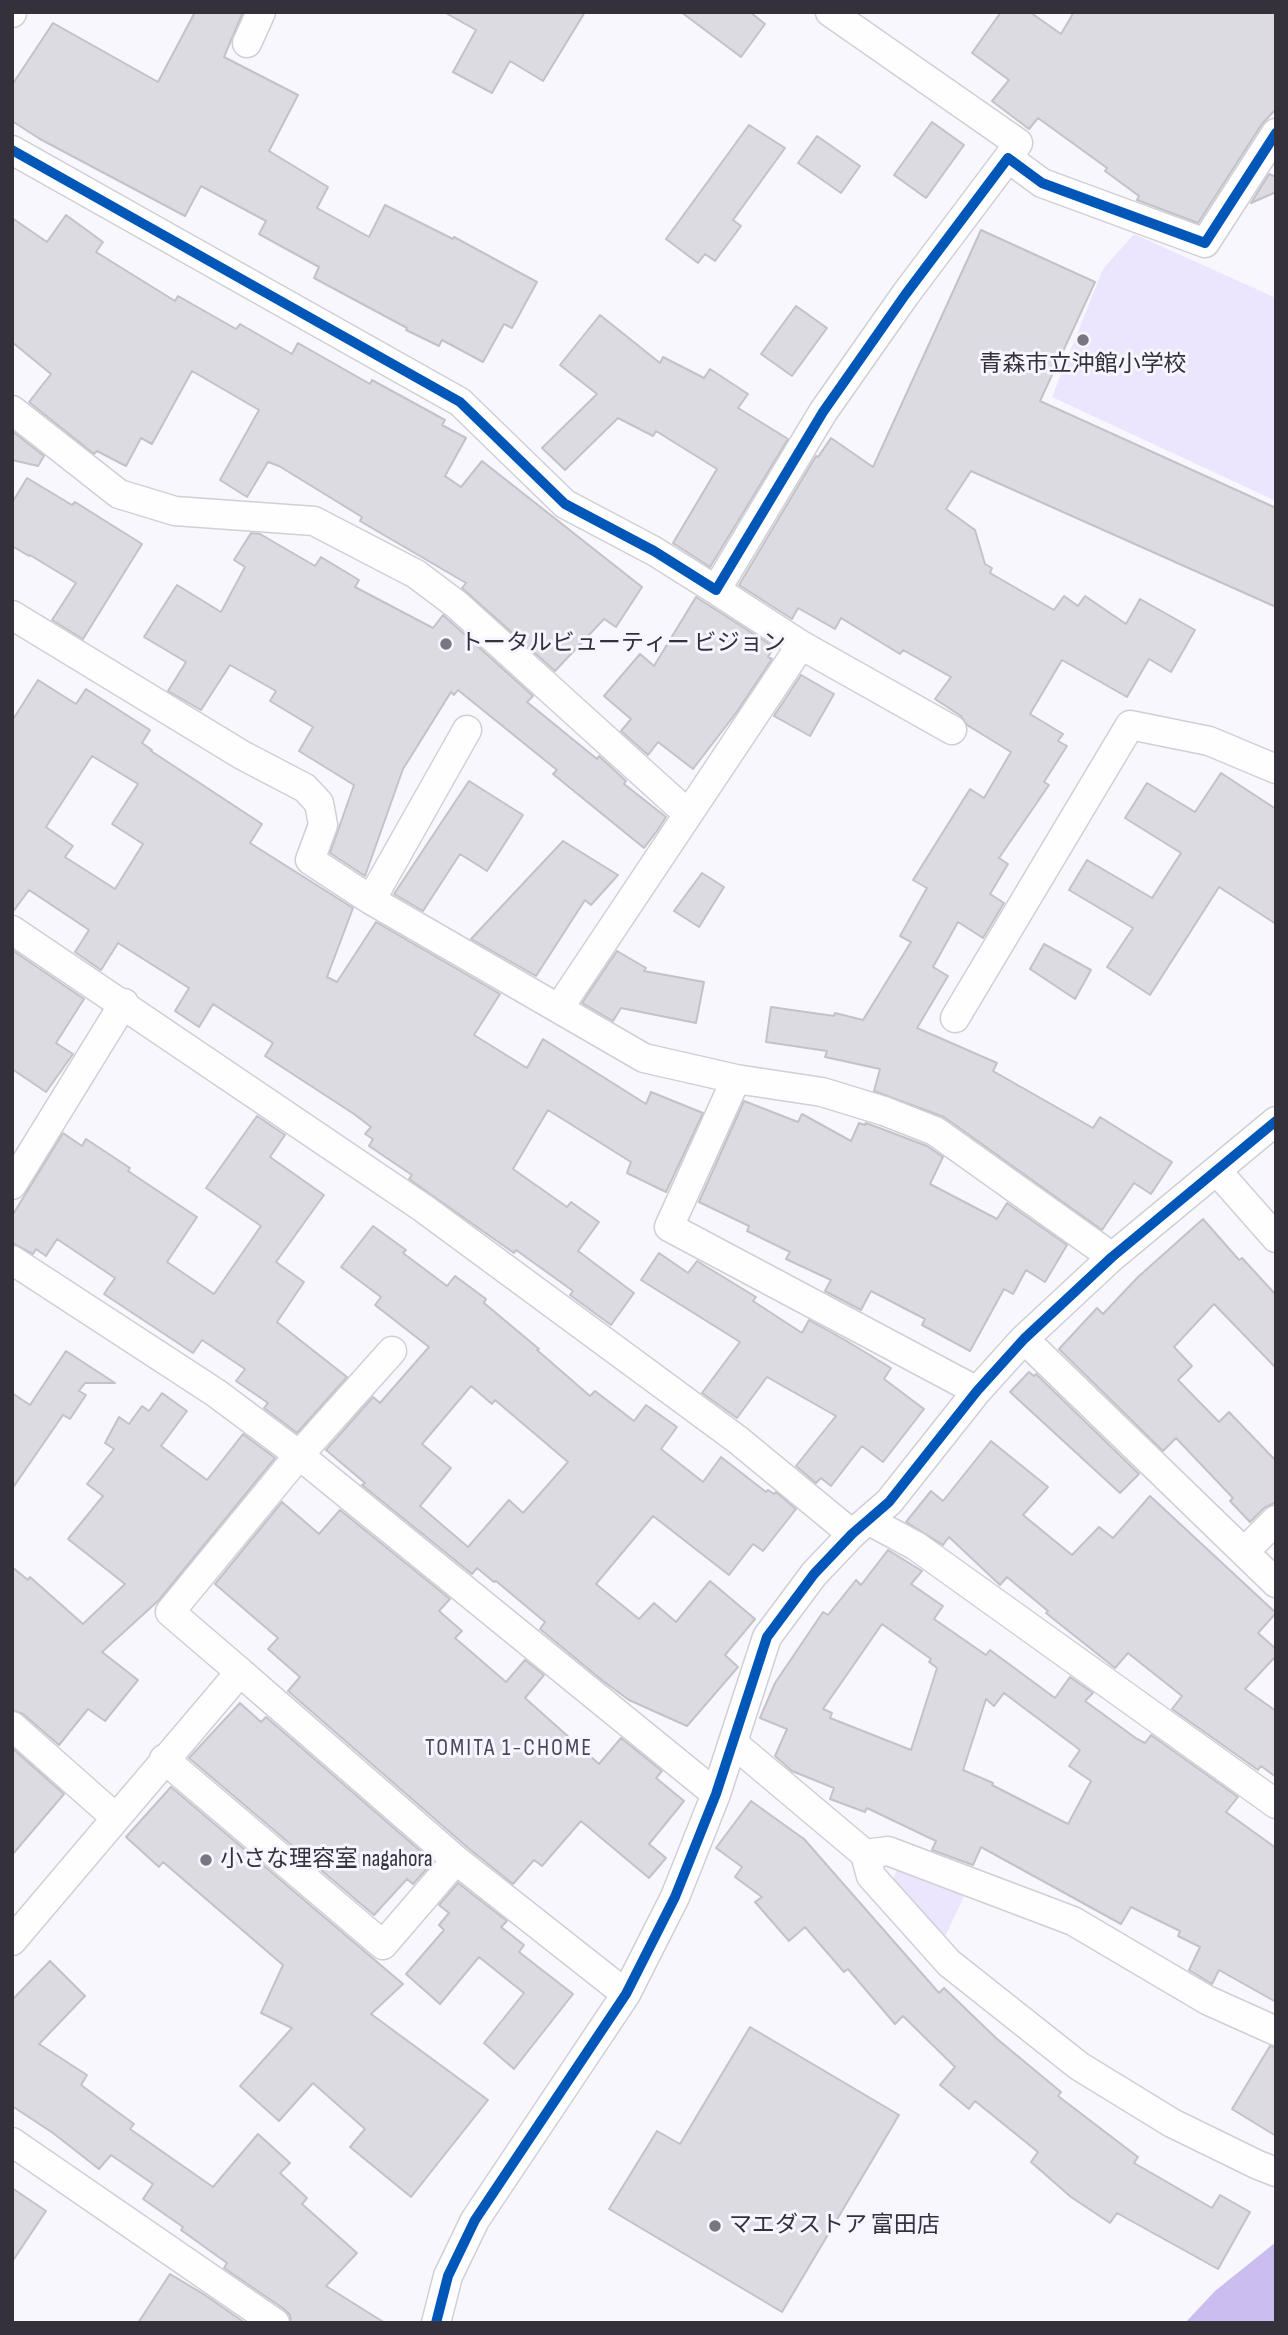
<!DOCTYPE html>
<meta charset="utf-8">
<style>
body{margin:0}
#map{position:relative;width:1288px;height:2335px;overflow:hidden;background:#f8f7fd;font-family:"Sofia Sans Condensed",sans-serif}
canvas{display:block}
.frame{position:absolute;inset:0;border:14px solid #34313b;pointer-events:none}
</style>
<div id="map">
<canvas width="1288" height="2335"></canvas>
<div class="frame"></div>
</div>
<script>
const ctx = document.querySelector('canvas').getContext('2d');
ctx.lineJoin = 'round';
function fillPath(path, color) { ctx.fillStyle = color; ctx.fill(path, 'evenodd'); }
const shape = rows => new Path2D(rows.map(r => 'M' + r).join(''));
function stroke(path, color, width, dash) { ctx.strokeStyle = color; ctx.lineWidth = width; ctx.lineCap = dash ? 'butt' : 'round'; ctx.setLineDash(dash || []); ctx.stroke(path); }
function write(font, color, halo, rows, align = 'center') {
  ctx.font = font + ' "Sofia Sans Condensed","Noto Sans JP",sans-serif'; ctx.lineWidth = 6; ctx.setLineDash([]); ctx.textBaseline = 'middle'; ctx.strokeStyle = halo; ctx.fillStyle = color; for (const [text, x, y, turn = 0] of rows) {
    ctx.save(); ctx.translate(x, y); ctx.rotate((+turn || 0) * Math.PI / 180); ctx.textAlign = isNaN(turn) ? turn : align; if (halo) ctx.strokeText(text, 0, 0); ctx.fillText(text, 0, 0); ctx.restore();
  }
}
fillPath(shape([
 [1134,234,1276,298,1276,501,1052,397,1103,269],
 [901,1862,966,1892,945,1937,891,1882]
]), '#ebe5fd');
fillPath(shape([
 [1276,2242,1276,2323,1185,2323,1215,2291]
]), '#cbbdef');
const building = shape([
 [195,12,243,12,224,57,298,95,269,151,328,187,317,208,369,237,385,205,453,239,454,237,537,282,512,328,504,324,483,362,442,340,439,346,406,330,407,328,314,278,319,267,259,234,266,221,201,186,185,216,40,139,12,121,12,85,53,23,158,82,195,12],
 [444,12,585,12,543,81,510,61,492,93,453,72,476,30,444,12],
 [681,12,750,12,765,24,741,57,681,12],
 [1001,12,1030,12,1061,34,1074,12,1276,12,1276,109,1262,124,1198,223,1137,200,1139,196,1105,171,1107,168,1038,118,1029,129,992,101,1009,80,972,53,1001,12],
 [932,122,964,145,926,198,894,175,932,122],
 [749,125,785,148,733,220,741,226,715,261,705,254,698,263,666,239,749,125],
 [817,136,860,166,841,193,798,163,817,136],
 [1269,174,1276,177,1276,192,1251,203,1269,174],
 [66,215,103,242,96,252,175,301,178,296,236,329,240,324,292,354,298,343,370,384,372,380,445,420,442,425,466,438,445,476,461,487,482,461,642,587,616,627,604,619,555,671,462,588,466,583,360,521,362,517,279,466,268,462,247,497,220,480,259,410,192,371,152,444,141,438,126,466,97,451,94,454,29,402,51,374,12,342,12,218,47,242,66,215],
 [981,230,1095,282,1040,401,1276,508,1276,607,971,471,946,509,975,530,985,564,992,568,990,573,1054,610,1064,596,1078,606,1085,596,1126,624,1140,599,1195,630,1171,672,1149,659,1127,697,1062,660,1030,714,1063,734,1058,741,1067,746,1044,782,1049,785,999,858,1008,864,990,894,1004,903,983,938,958,922,933,967,948,976,917,1028,997,1063,993,1071,1093,1128,1100,1117,1172,1162,1151,1194,1134,1183,1102,1230,944,1117,874,1091,880,1069,825,1057,827,1051,766,1042,771,1007,834,1016,835,1013,863,1020,911,942,900,936,927,888,913,880,970,789,984,798,1011,752,967,725,961,716,935,699,951,677,903,650,900,654,841,618,835,629,798,608,792,619,739,585,816,456,818,457,831,438,873,467,981,230],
 [796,306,827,328,792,376,761,354,796,306],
 [600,315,660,363,663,357,704,378,710,369,748,394,738,408,788,439,710,567,673,543,717,469,656,431,653,436,618,418,565,470,542,448,597,394,560,365,600,315],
 [12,431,44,456,38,466,12,460,12,431],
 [27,478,72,505,75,502,142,544,83,639,52,620,76,583,30,555,29,556,12,546,12,503,27,478],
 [251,533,260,534,315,566,321,557,359,580,355,587,433,628,443,615,533,696,527,702,597,759,599,756,626,781,624,784,666,817,657,831,644,848,553,774,557,770,458,690,454,695,451,692,403,769,365,876,330,853,354,785,299,751,313,727,270,701,276,691,230,665,201,710,168,691,186,662,144,637,177,585,221,612,245,567,234,560,251,533],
 [696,597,774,647,768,657,772,659,736,713,693,769,658,742,648,755,621,731,631,719,604,696,640,654,654,666,696,597],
 [801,675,834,694,810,736,774,716,801,675],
 [38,680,76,704,86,689,150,730,142,743,152,750,151,751,262,824,250,843,353,908,327,977,337,982,376,922,500,994,474,1035,527,1068,543,1039,646,1104,651,1092,703,1113,666,1192,627,1173,631,1162,548,1110,513,1169,567,1207,571,1202,599,1222,578,1251,634,1293,611,1325,570,1295,573,1291,516,1250,514,1253,477,1227,409,1179,412,1175,369,1146,373,1139,365,1134,371,1127,354,1114,265,1056,273,1043,213,1004,199,1027,175,1011,189,988,118,943,101,970,75,952,89,930,29,890,12,913,12,721,38,680],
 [92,756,138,784,112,824,143,844,115,889,65,857,73,846,46,827,92,756],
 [1221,773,1276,809,1276,924,1219,887,1150,995,1107,967,1133,928,1069,890,1087,860,1152,898,1181,853,1125,818,1147,783,1195,812,1221,773],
 [469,781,523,815,487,871,460,854,423,911,394,894,469,781],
 [563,841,618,875,591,905,585,900,536,976,471,939,563,841],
 [702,873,724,887,699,927,674,911,702,873],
 [1044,944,1091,970,1075,999,1030,969,1044,944],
 [12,950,84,999,56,1043,73,1054,46,1092,12,1069,12,950],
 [617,951,646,968,644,971,704,982,696,1023,621,1008,613,1021,582,1003,617,951],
 [744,1101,798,1122,802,1114,851,1141,859,1123,865,1125,866,1123,927,1146,943,1157,930,1184,997,1219,1007,1203,1067,1245,1045,1282,1026,1270,1013,1294,1004,1289,970,1351,922,1325,925,1319,871,1291,861,1310,825,1291,831,1280,786,1259,790,1252,747,1231,749,1226,699,1202,744,1101],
 [257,1116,285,1135,270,1157,324,1195,276,1262,304,1282,277,1322,347,1377,297,1433,264,1408,268,1403,236,1381,245,1369,202,1340,193,1353,104,1294,115,1278,57,1239,46,1256,36,1249,33,1254,12,1243,12,1216,63,1133,82,1146,86,1139,130,1168,128,1171,197,1217,167,1262,214,1294,261,1226,206,1188,257,1116],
 [1203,1219,1239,1260,1242,1258,1276,1295,1276,1368,1214,1304,1174,1347,1192,1366,1178,1380,1219,1422,1229,1412,1276,1461,1276,1502,1264,1508,1250,1522,1230,1501,1233,1498,1176,1438,1163,1451,1059,1349,1097,1308,1103,1314,1138,1277,1203,1219],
 [373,1226,406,1250,403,1253,447,1286,455,1276,486,1299,484,1303,539,1349,537,1350,590,1396,595,1391,634,1421,646,1405,677,1427,661,1449,703,1482,721,1457,766,1492,768,1490,774,1494,776,1492,796,1509,763,1551,753,1544,729,1575,653,1516,596,1584,639,1619,654,1603,676,1622,710,1581,755,1619,725,1655,738,1667,687,1726,629,1700,603,1681,540,1629,545,1622,496,1581,494,1582,477,1568,472,1574,362,1485,365,1483,326,1450,373,1397,380,1403,429,1347,375,1305,381,1297,341,1267,373,1226],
 [471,1386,492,1404,495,1400,568,1462,523,1513,509,1500,468,1547,420,1506,451,1468,422,1444,471,1386],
 [659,1253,688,1273,697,1261,756,1297,753,1301,802,1333,809,1320,845,1340,891,1368,884,1379,924,1409,883,1462,862,1446,831,1486,821,1478,816,1483,796,1466,836,1416,767,1377,737,1418,702,1393,740,1342,641,1280,659,1253],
 [66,1351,115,1383,85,1383,79,1391,86,1395,70,1419,63,1415,12,1489,12,1393,30,1405,66,1351],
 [1029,1372,1034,1376,1036,1374,1139,1474,1120,1493,1010,1392,1029,1372],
 [162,1393,187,1411,161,1446,207,1480,243,1434,275,1458,159,1600,102,1652,138,1680,105,1721,88,1709,59,1745,23,1714,12,1710,12,1567,28,1580,30,1577,83,1624,125,1584,68,1539,103,1496,87,1484,114,1449,105,1443,119,1417,129,1424,142,1406,149,1411,162,1393],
 [991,1441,1048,1487,1023,1515,1072,1555,1099,1527,1113,1538,1150,1496,1276,1613,1258,1633,1276,1649,1276,1656,1245,1689,1276,1711,1276,1777,1261,1766,1258,1770,1172,1709,1182,1696,1128,1653,1115,1668,1046,1613,1048,1611,1007,1577,1000,1585,949,1537,943,1545,906,1522,931,1491,943,1501,991,1441],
 [282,1502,319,1534,340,1510,450,1599,439,1611,462,1631,455,1638,506,1682,525,1660,544,1675,525,1698,599,1764,621,1738,662,1771,656,1778,684,1801,649,1844,666,1858,649,1878,581,1821,542,1866,534,1860,513,1884,467,1847,288,1691,300,1677,268,1649,278,1638,215,1584,282,1502],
 [888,1550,922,1571,911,1584,943,1606,934,1619,986,1655,990,1650,1055,1698,1070,1677,1093,1693,1085,1701,1137,1739,1145,1743,1151,1735,1238,1797,1226,1812,1276,1848,1276,2002,1219,1970,1212,1984,1189,1970,1200,1947,1178,1936,1180,1931,1131,1907,1121,1924,981,1847,973,1865,932,1850,936,1841,867,1808,865,1812,830,1799,834,1788,792,1771,775,1756,787,1729,760,1718,775,1683,823,1612,828,1615,856,1580,861,1585,888,1550],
 [882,1624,931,1659,929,1662,937,1668,911,1750,830,1718,832,1713,823,1709,882,1624],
 [1004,1693,1080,1750,1069,1766,1091,1781,1068,1824,992,1785,993,1783,963,1770,986,1699,994,1706,1004,1693],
 [240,1703,261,1722,266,1717,433,1862,413,1884,407,1879,374,1915,189,1758,240,1703],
 [12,1748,64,1794,12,1855,12,1748],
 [171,1787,403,1984,371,2014,488,2100,411,2197,350,2147,365,2129,313,2083,279,2121,240,2086,292,2028,261,2013,283,1965,163,1862,159,1867,126,1837,171,1787],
 [751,1801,804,1839,939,1993,944,1988,996,2038,1061,2092,1058,2096,1138,2157,1134,2163,1212,2208,1220,2195,1250,2212,1218,2269,1117,2213,1110,2223,1071,2197,1031,2162,1038,2152,975,2101,969,2109,940,2085,955,2067,903,2016,895,2024,848,1969,844,1972,805,1927,789,1941,755,1902,762,1897,735,1877,742,1867,716,1848,751,1801],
 [458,1883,507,1921,501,1927,524,1945,519,1952,573,1994,514,2069,484,2043,524,1993,479,1957,440,2004,406,1974,444,1930,439,1925,449,1913,439,1905,458,1883],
 [50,1961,85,1996,39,2044,87,2075,81,2085,134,2124,130,2129,213,2187,258,2134,290,2163,280,2173,307,2198,302,2204,357,2253,326,2286,385,2323,291,2323,290,2315,284,2309,224,2268,227,2263,181,2230,183,2227,143,2199,153,2184,111,2155,99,2169,53,2133,12,2106,12,2000,50,1961],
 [750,2027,899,2115,782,2312,609,2209,657,2131,680,2144,750,2027],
 [1270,2046,1276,2047,1276,2136,1232,2109,1270,2046],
 [12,2188,46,2211,12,2262,12,2188],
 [170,2274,205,2295,245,2323,138,2323,170,2274]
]);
fillPath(building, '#dcdbe2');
stroke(building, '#c3c2c9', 2);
const street = shape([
 [830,12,1018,143,1008,158],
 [12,13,12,12],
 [247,43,261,12],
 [12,150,460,402,565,504,654,551,716,590,823,412,905,295,1008,158,1042,183,1205,243,1276,133],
 [12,410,119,494,175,511,314,521,416,574,456,604,688,814],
 [716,590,801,645,952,730],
 [12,615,242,755,305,788,319,803,323,825,310,860,371,900,644,1058,736,1079,822,1092,884,1111,935,1131,1112,1257],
 [371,900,467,730],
 [12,930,423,1208,738,1440,852,1534],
 [559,1008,801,645],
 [955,1018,1130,725,1209,741,1276,769],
 [736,1079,669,1227,977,1391],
 [1217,1171,1276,1238],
 [12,1185,124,1003],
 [12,1260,216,1393,299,1455,716,1794],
 [1024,1339,1276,1583],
 [868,1520,916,1546,1276,1804],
 [1245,1551,1276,1520],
 [240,1672,170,1612,299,1455,392,1351],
 [12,1726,116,1818],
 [733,1743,865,1854,871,1876,949,1963,1079,2066,1172,2123,1258,2165,1276,2172],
 [164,1759,383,1945,456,1860],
 [865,1854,888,1851,1073,1921,1207,2000,1276,2031],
 [12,1941,240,1672,456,1860,626,1994],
 [12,2142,275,2323],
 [436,2323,448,2276,475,2220,626,1994,675,1897,716,1794,767,1637,814,1574,852,1534,889,1502,977,1391,1024,1339,1112,1257,1276,1121]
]);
stroke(street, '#d0cfd6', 31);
stroke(street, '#fefeff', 28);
stroke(shape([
 [12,150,460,402,565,504,654,551,716,590,823,412,905,295,1008,158,1042,183,1205,243,1276,133],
 [436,2323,448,2276,475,2220,626,1994,675,1897,716,1794,767,1637,814,1574,852,1534,889,1502,977,1391,1024,1339,1112,1257,1276,1121]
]), '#0057b8', 10);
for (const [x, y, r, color] of [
 [1083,340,7,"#79767f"],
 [446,644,7,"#79767f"],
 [206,1860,7,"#79767f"],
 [715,2226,7,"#79767f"]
]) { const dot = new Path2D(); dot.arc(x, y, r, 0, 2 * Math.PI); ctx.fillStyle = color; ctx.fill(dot); stroke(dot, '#f7f5ff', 2.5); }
write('23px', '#34313b', '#f7f5ff', [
 ["青森市立沖館小学校",1083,365,"center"],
 ["トータルビューティー ビジョン",460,644],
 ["小さな理容室 nagahora",220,1860],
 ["マエダストア 富田店",729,2226]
], 'left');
ctx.letterSpacing = '2px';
write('24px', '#4c465a', '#f7f5ff', [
 ["TOMITA 1-CHOME",509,1749]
]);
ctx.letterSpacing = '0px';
</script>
